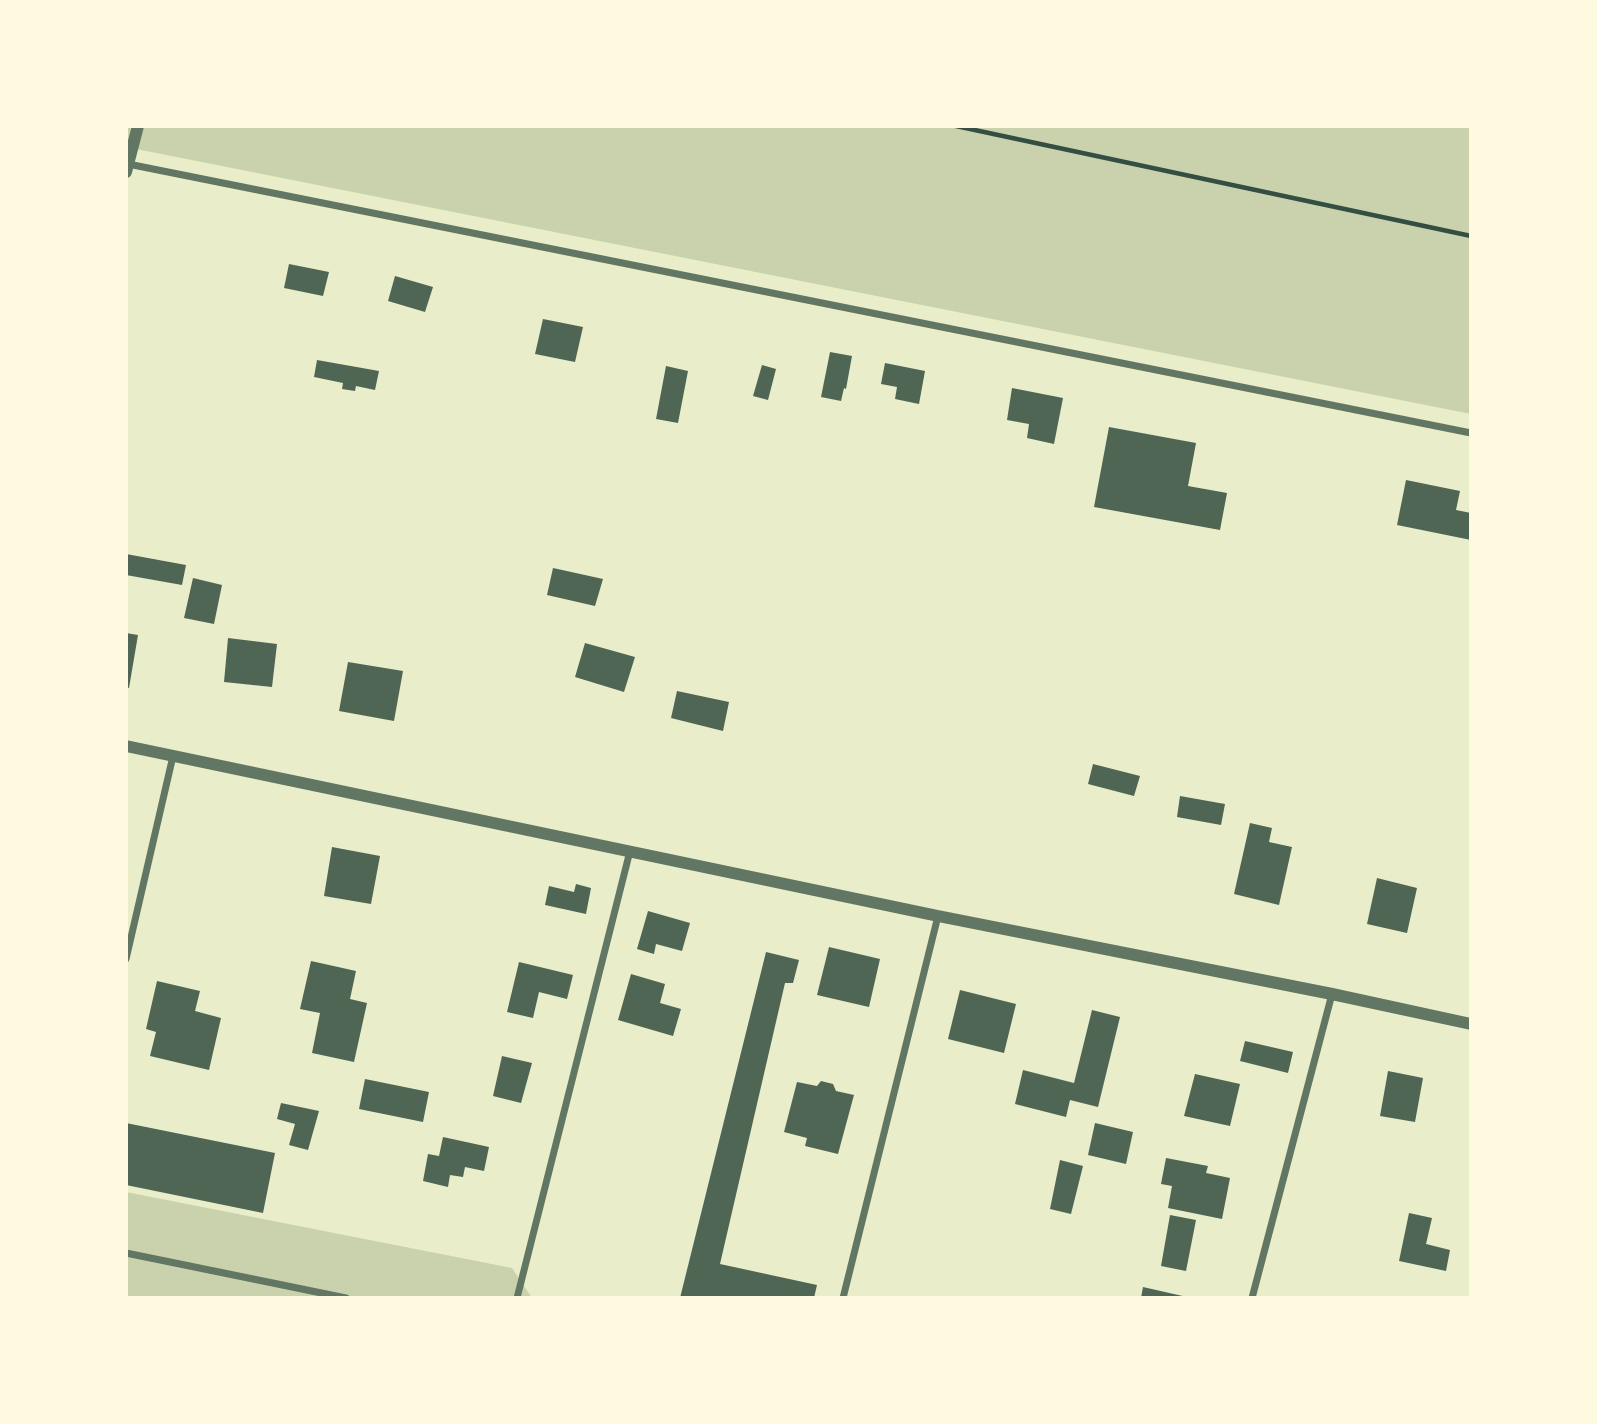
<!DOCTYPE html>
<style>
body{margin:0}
#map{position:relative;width:1597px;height:1424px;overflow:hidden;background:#e9edc9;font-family:Overpass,sans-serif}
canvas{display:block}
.frame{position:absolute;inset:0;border:128px solid #fefae0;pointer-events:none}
</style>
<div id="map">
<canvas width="1597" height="1424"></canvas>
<div class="frame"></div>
</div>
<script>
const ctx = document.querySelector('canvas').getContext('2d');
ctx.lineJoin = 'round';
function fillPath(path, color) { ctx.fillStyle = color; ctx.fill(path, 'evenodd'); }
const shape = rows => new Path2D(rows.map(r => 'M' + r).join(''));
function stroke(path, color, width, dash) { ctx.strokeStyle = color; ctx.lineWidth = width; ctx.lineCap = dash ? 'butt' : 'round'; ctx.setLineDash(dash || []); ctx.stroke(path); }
fillPath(shape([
 [126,126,1471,126,1471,414,126,147],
 [126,1192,512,1268,532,1298,126,1298]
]), '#cad2ad');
fillPath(shape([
 [289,264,329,272,323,296,284,288],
 [395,276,433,287,425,312,388,301],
 [543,319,583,327,575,362,535,354],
 [830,352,852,356,846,389,844,388,841,401,821,397],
 [317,360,379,371,375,390,356,386,355,391,342,389,343,383,314,377],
 [885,363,925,371,919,404,895,399,897,387,881,384],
 [762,365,776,369,768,400,753,396],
 [666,366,688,371,678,423,656,419],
 [1012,388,1063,398,1054,444,1027,438,1029,424,1007,420],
 [1109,427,1196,443,1188,486,1227,493,1220,530,1094,507],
 [1406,480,1460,491,1456,510,1471,513,1471,540,1397,525],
 [126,554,186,565,182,585,126,575],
 [553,568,603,579,595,606,547,595],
 [193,578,222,585,214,624,184,618],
 [126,633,138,635,129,688,126,687],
 [228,638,277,644,272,687,224,682],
 [585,643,635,657,624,692,575,677],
 [348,662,403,671,394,721,339,711],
 [677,691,729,702,723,731,671,718],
 [1093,764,1140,776,1134,796,1088,784],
 [1180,796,1225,804,1221,825,1177,817],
 [1250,823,1272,828,1269,842,1292,847,1279,905,1234,894],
 [332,847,380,856,371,904,324,896],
 [1377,878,1417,888,1407,933,1367,924],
 [576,884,591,888,586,914,545,905,549,886,574,892],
 [648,911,690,923,682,951,656,944,654,954,637,949],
 [829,947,880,959,869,1007,817,995],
 [766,952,799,960,793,983,785,983,720,1264,817,1285,814,1298,680,1298],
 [311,961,356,971,350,999,367,1003,354,1062,312,1053,320,1013,300,1009],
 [519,962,573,975,567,999,539,992,533,1018,507,1012],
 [631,974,665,984,660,1003,681,1009,673,1036,618,1020],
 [157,981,200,991,195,1011,221,1018,209,1070,150,1056,156,1032,146,1029],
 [960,990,1016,1004,1004,1053,948,1039],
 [1092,1010,1120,1017,1098,1107,1070,1100,1066,1117,1015,1104,1023,1070,1074,1083],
 [1245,1041,1293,1052,1288,1073,1240,1061],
 [502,1056,532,1063,521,1103,493,1096],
 [1388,1071,1423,1078,1415,1122,1380,1116],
 [1195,1074,1240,1084,1230,1126,1184,1116],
 [365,1079,429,1092,423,1122,359,1109],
 [821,1081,833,1084,836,1091,854,1095,838,1154,805,1146,807,1138,784,1132,797,1082,817,1086],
 [281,1103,319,1111,308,1150,289,1145,295,1124,277,1119],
 [126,1123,275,1153,263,1213,126,1185],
 [1095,1123,1133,1132,1126,1164,1088,1155],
 [443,1137,489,1147,484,1171,465,1167,463,1177,450,1175,448,1187,423,1181,428,1154,439,1156],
 [1166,1158,1208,1166,1206,1173,1230,1178,1222,1219,1168,1208,1172,1186,1161,1184],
 [1060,1160,1083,1166,1071,1214,1050,1209],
 [1409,1213,1432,1218,1426,1244,1450,1250,1446,1271,1399,1261],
 [1170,1215,1196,1220,1186,1271,1161,1266],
 [1143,1287,1187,1297,1187,1298,1141,1298]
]), '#4f6655');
stroke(shape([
 [956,126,1471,236]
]), '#344e41', 4.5);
stroke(shape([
 [128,164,1471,433],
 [126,959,173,756],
 [126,1253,346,1298],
 [517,1298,630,851],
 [843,1298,938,916],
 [1252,1298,1332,994]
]), '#617663', 7);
stroke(shape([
 [126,172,138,126],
 [126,746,938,916,1332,994,1471,1024]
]), '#617663', 12);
</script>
